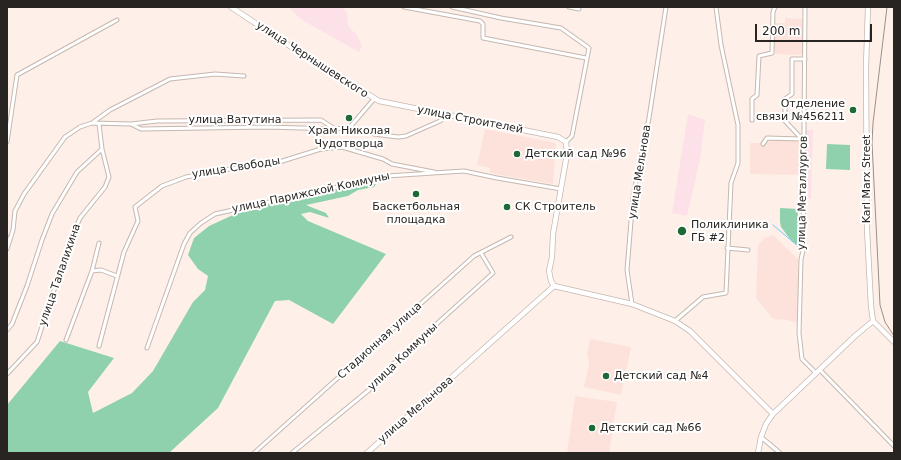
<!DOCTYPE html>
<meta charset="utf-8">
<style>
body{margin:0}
#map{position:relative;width:901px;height:460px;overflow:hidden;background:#fef0e8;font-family:"DejaVu Sans",sans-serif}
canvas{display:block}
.frame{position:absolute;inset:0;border:8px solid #282421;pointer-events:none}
.scale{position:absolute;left:755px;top:24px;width:117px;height:18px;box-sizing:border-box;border:2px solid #282421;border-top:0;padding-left:5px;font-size:12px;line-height:14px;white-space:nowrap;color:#282421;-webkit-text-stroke:3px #fff;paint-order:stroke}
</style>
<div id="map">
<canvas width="901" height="460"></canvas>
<div class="frame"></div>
<div class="scale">200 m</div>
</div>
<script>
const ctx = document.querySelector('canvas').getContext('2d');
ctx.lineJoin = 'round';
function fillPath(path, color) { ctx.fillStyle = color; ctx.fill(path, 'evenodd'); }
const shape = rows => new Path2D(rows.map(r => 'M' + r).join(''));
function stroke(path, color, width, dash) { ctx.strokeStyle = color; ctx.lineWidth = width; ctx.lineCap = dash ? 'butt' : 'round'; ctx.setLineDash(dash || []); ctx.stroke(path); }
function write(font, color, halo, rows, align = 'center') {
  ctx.font = font + ' "DejaVu Sans",sans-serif'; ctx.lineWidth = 4; ctx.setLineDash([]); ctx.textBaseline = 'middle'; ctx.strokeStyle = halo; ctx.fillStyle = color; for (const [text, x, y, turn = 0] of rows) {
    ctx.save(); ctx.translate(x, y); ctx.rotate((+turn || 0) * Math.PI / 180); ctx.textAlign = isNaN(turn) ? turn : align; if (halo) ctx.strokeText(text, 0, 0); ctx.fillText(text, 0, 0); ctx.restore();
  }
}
fillPath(shape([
 [288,7,342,7,347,13,348,26,356,34,362,46,359,52,302,20],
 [688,114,705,120,700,160,687,216,672,213],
 [806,130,813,130,811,199,804,199]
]), '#fce1e8');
fillPath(shape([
 [785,18,804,19,803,55,774,54,775,23,785,23],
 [485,129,556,143,553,184,490,173,490,168,477,165],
 [769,139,802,140,802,175,750,174,750,143,758,143],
 [773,235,798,259,798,323,787,320,773,319,756,298,758,245,764,238],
 [590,339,631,347,621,395,584,387,589,364,587,354],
 [575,396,617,402,609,453,567,453]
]), '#fde2dc');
fillPath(shape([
 [827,144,850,145,850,170,826,169],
 [376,184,374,187,358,190,348,196,306,205,326,213,329,218,310,212,301,214,308,221,386,254,333,324,289,300,275,301,218,408,169,453,7,453,7,405,60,341,114,358,88,392,93,413,132,393,153,371,193,302,205,290,208,276,198,269,188,255,194,238,209,226,233,215,262,206,354,186],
 [780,208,798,209,797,245,790,239,781,227,780,222]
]), '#8fd1ad');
stroke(shape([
 [773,225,799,247]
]), '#70cbf8', 1);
const minor = shape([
 [404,7,480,21,483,24,483,38,586,58],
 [452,7,501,18,561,28,589,48,572,136,566,142],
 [569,7,579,9],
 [805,7,803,251,801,259,799,333,802,359,816,373],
 [752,120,752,99,757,95,759,56,772,53,773,12,775,7],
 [92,123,110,110,170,79,215,74,244,76],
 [131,124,157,121,321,120,335,129],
 [374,134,398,137,406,136,440,121,446,116],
 [802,139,785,121,785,99,792,94,792,59,805,59],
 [7,142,17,75,117,20],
 [763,144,767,138,802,139],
 [7,237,7,245],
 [727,248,748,250],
 [7,249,13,230,15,211,24,194,65,137,80,127,92,123,131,124,141,129,267,127,335,129,350,127,374,99],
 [92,271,101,270,117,276],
 [632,304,627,270,633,197,649,118,666,7],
 [675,321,703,297,726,293,731,183,738,163,738,125,721,45,716,7],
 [7,330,12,324,27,286,42,240,52,214,77,172,102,149,99,124],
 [66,340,92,271,99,243],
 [99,346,124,252,138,221,135,207,162,186,186,177,246,166,276,163,321,149,342,147,383,159,392,164,434,172],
 [147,348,184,244,190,233,201,223,215,214,387,176,464,171,497,178,561,189],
 [820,370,894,446],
 [7,374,37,342,69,244,80,218,105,187,109,177,102,149],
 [761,437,780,453],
 [254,453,474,256,511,237],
 [292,453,369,390,400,357,493,273,481,253]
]);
const secondary = shape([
 [231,7,305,56,379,101,558,137,566,142,567,154,553,234,552,257,549,271,551,281,554,286],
 [868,7,866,67,867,229,871,306,873,321,894,342],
 [554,286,632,304,675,321,690,331,773,414],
 [367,453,554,286],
 [758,453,761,437,766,424,773,414,855,336,873,321]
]);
stroke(minor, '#c5b8b0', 5);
stroke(secondary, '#c5b8b0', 6);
stroke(minor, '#fff', 3);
stroke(secondary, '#fff', 4.5);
stroke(shape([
 [887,7,873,123,872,143,880,305,885,322,894,336]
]), '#99908a', 1);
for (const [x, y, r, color] of [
 [853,110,4,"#1f6936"],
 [349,118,4,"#1f6936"],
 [517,154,4,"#1f6936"],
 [416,194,4,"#1f6936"],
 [507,207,4,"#1f6936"],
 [682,231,5,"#1f6936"],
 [606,376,4,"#1f6936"],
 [592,428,4,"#1f6936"]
]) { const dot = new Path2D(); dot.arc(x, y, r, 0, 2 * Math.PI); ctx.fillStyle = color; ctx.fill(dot); stroke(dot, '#fff', 1.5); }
write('11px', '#282421', '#fff', [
 ["улица Чернышевского",312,60,33],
 ["улица Ватутина",235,120],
 ["улица Строителей",470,120,11],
 ["улица Свободы",236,168,-9],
 ["улица Мельнова",640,172,-81],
 ["Karl Marx Street",867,179,-90],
 ["улица Парижской Коммуны",311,193,-12],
 ["улица Металлургов",803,193,-89],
 ["улица Талалихина",60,275,-71],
 ["Стадионная улица",380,341,-42],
 ["улица Коммуны",403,357,-44],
 ["улица Мельнова",416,410,-41]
]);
write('11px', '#282421', '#fff', [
 ["Отделение",845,104,"right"],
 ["связи №456211",845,117,"right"],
 ["Храм Николая",349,131,"center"],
 ["Чудотворца",349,144,"center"],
 ["Детский сад №96",525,154],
 ["Баскетбольная",416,207,"center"],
 ["площадка",416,220,"center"],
 ["СК Строитель",515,207],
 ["Поликлиника",691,225],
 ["ГБ #2",691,238],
 ["Детский сад №4",614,376],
 ["Детский сад №66",600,428]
], 'left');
</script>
